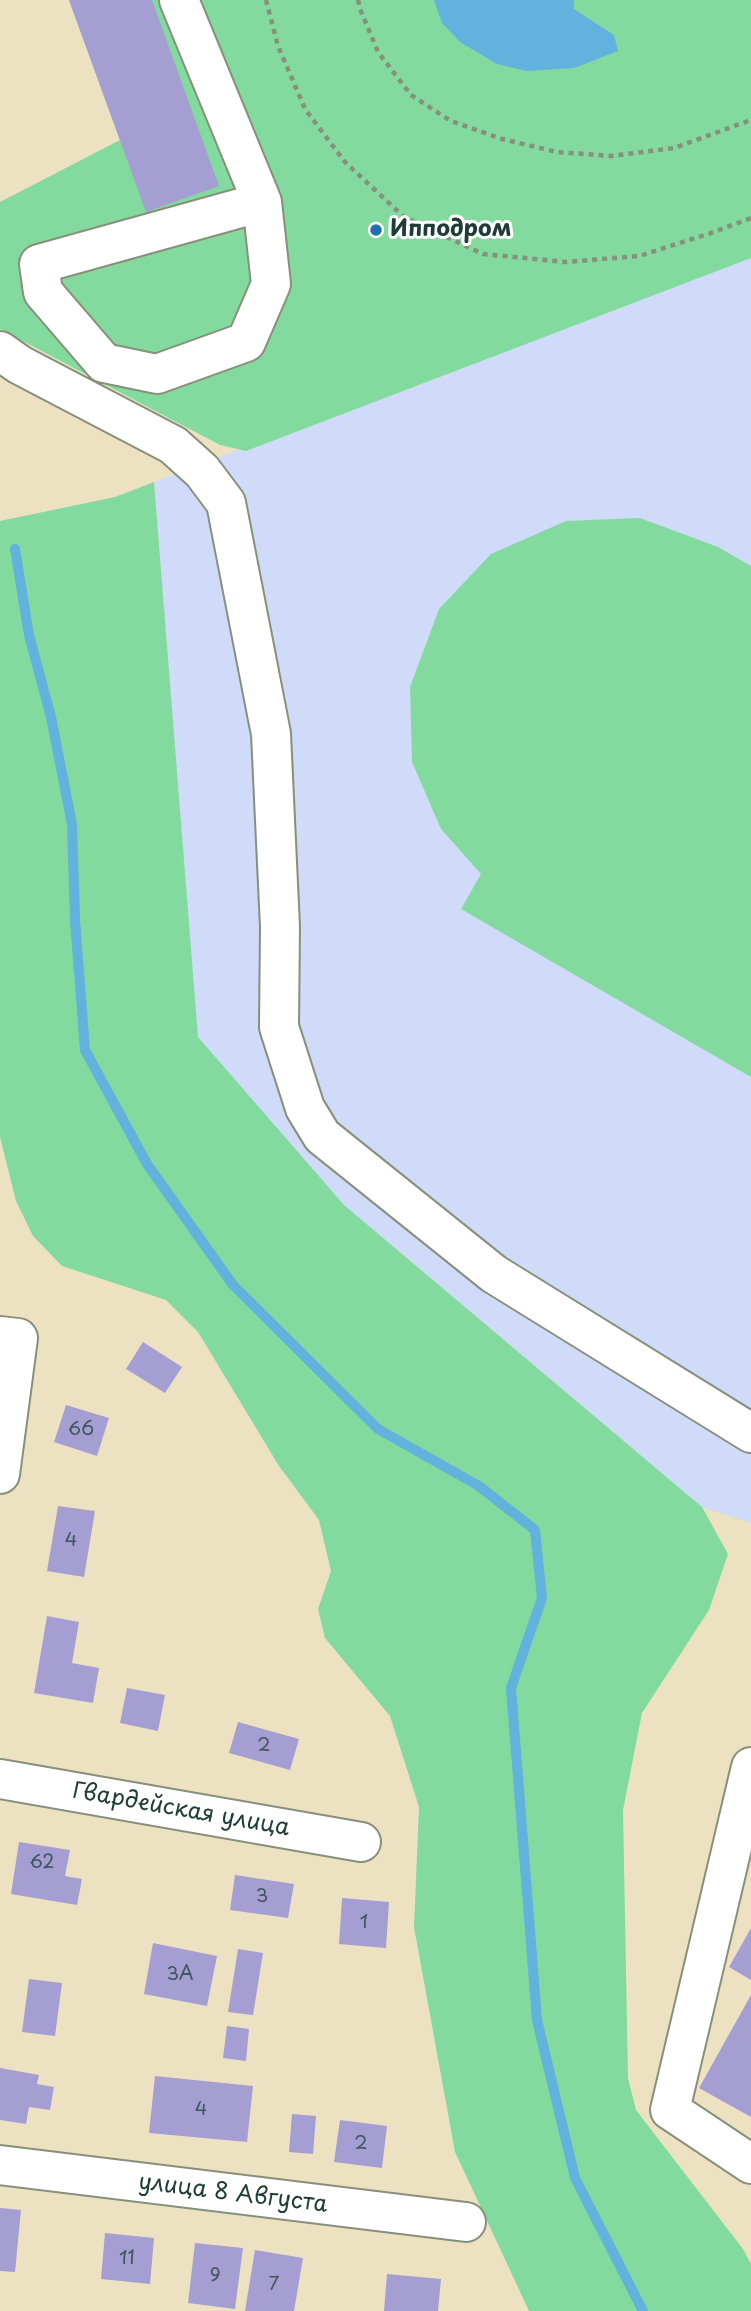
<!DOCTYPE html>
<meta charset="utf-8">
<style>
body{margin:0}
canvas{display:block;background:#ece2c1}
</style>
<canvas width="751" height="2311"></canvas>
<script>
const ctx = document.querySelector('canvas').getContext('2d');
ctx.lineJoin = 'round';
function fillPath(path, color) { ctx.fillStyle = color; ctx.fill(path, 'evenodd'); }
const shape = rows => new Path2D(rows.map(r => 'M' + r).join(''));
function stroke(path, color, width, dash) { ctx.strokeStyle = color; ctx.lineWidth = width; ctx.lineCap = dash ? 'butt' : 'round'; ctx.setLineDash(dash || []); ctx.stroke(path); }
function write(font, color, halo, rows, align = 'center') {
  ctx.font = font + ' "Playpen Sans",sans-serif'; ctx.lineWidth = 6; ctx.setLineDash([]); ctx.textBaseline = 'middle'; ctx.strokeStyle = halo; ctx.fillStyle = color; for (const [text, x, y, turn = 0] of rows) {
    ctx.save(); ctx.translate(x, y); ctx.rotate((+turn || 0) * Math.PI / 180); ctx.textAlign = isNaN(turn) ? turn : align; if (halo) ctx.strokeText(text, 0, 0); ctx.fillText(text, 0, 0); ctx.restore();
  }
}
fillPath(shape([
 [751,255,751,1523,702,1507,344,1205,197,1037,154,482]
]), '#d0daf9');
fillPath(shape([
 [69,0,751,0,751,258,246,451,220,445,0,329,0,202,120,140],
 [154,482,198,1037,344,1205,702,1507,728,1554,709,1610,642,1713,623,1810,628,2078,636,2110,743,2249,751,2264,751,2311,529,2311,455,2152,414,1927,419,1807,390,1716,325,1638,318,1609,331,1571,319,1520,279,1466,198,1332,166,1300,62,1266,33,1236,16,1201,0,1137,0,521,115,497],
 [640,518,718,547,751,566,751,1077,461,909,481,874,441,829,412,762,410,687,439,609,491,554,566,521]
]), '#83da9e');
fillPath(shape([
 [434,0,574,0,574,9,614,35,618,51,574,68,527,71,497,64,460,42,442,23]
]), '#63b1dd');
stroke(shape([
 [15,549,29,635,51,717,72,824,75,920,85,1050,147,1164,233,1285,378,1429,479,1486,535,1530,542,1598,511,1688,537,2020,575,2178,643,2311]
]), '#63b1dd', 10);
fillPath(shape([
 [69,0,152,0,219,186,146,212],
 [143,1342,182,1367,165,1393,126,1369],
 [66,1405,109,1418,97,1456,54,1442],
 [58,1506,95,1511,84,1577,47,1571],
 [47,1616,79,1622,72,1663,99,1668,93,1703,34,1693],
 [127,1688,165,1695,158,1731,120,1723],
 [238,1722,299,1739,290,1770,229,1753],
 [19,1842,70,1850,65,1876,82,1879,77,1905,11,1894],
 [235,1875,294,1884,288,1918,230,1910],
 [342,1898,389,1902,386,1948,339,1944],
 [751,1928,751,1980,729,1967],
 [153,1943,217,1956,207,2006,144,1994],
 [238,1949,263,1953,253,2015,228,2012],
 [29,1979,62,1983,55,2036,22,2032],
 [751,1995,751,2117,699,2088],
 [227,2026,249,2029,246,2061,223,2058],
 [0,2068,39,2075,37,2084,54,2087,50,2110,29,2107,26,2124,0,2120],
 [155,2076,253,2086,247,2142,149,2133],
 [292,2114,316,2116,313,2154,289,2152],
 [340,2120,387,2126,382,2168,334,2162],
 [0,2208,21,2210,15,2272,0,2271],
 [105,2233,154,2238,150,2284,101,2279],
 [195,2243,243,2248,235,2309,188,2303],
 [255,2250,303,2258,294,2311,245,2311],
 [387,2274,441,2279,438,2311,384,2311]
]), '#a59ed3');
const minor = shape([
 [179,0,262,202,271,284,246,342,157,374,104,363,43,292,39,264,262,202],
 [0,351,20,365,173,445,202,471,226,503,271,734,280,927,279,1027,305,1108,322,1136,494,1274,751,1433],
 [0,1336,18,1338,0,1474],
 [751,1767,670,2110,751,2164],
 [0,1779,361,1842],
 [0,2165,466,2222]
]);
stroke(minor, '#86907a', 42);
stroke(shape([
 [266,0,278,46,305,109,345,162,404,217,483,254,566,262,639,256,711,233,751,218],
 [358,0,360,9,378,52,411,95,451,121,502,139,557,152,611,156,674,148,751,120]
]), '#86907a', 4.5, [5, 5]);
stroke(minor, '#fff', 38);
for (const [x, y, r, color] of [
 [376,230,7,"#1f6fb2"]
]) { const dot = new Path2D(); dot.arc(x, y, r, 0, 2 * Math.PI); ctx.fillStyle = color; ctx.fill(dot); stroke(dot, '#fff', 2.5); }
write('19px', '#40555c', null, [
 ["66",81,1430],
 ["4",71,1541],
 ["2",264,1746],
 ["62",42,1863],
 ["3",262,1897],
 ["1",364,1923],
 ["3А",180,1975],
 ["4",201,2110],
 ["2",361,2144],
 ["11",127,2259],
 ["9",215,2276],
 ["7",274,2285]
]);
write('bold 23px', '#1f3d34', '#fff', [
 ["Ипподром",390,230]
], 'left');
write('23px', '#1f3d34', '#fff', [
 ["Гвардейская улица",181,1810,10],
 ["улица 8 Августа",233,2194,7]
]);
</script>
